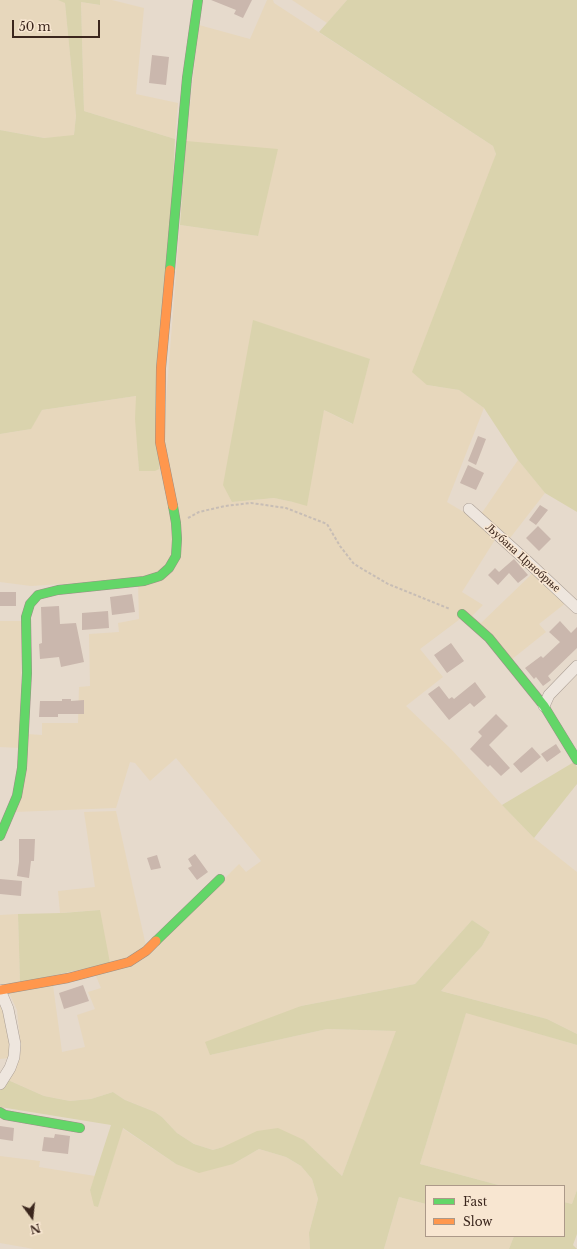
<!DOCTYPE html>
<meta charset="utf-8">
<style>
body{margin:0}
#map{position:relative;width:577px;height:1249px;overflow:hidden;background:#e6dacc;font-family:"Libre Baskerville",serif}
canvas{display:block}
.legend{position:absolute;left:425px;top:1185px;width:140px;height:52px;box-sizing:border-box;background:#f8e6d1;border:1px solid #ac9989;margin:0;padding:5px 7px;list-style:none;font-size:12px;color:#3b261d}
.legend li{display:flex;align-items:center;gap:8px;height:20px}
.legend b{width:20px;border:1px solid #ac9989}
.north{position:absolute;left:12px;top:1197px;width:40px;height:40px;-webkit-text-stroke:3px #f8e6d1;paint-order:stroke;rotate:165deg;font-size:11px;font-weight:700;line-height:16px;text-align:center;color:#3b261d}
.north::after{content:'';display:block;margin:auto;width:14px;height:18px;background:#3b261d;clip-path:polygon(50% 0,100% 100%,50% 72%,0 100%)}
.scale{position:absolute;left:12px;top:20px;width:88px;height:18px;box-sizing:border-box;border:2px solid #3b261d;border-top:0;padding-left:5px;font-size:12px;line-height:14px;white-space:nowrap;color:#3b261d;-webkit-text-stroke:3px #f8e6d1;paint-order:stroke}
</style>
<div id="map">
<canvas width="577" height="1249"></canvas>
<ul class="legend">
<li><b style="height:5px;background:#63d668"></b>Fast</li>
<li><b style="height:5px;background:#ff974d"></b>Slow</li>
</ul>
<div class="north">N</div>
<div class="scale">50 m</div>
</div>
<script>
const ctx = document.querySelector('canvas').getContext('2d');
ctx.lineJoin = 'round';
function fillPath(path, color) { ctx.fillStyle = color; ctx.fill(path, 'evenodd'); }
const shape = rows => new Path2D(rows.map(r => 'M' + r).join(''));
function stroke(path, color, width, dash) { ctx.strokeStyle = color; ctx.lineWidth = width; ctx.lineCap = dash ? 'butt' : 'round'; ctx.setLineDash(dash || []); ctx.stroke(path); }
function write(font, color, halo, rows, align = 'center') {
  ctx.font = font + ' "Libre Baskerville",serif'; ctx.lineWidth = 3; ctx.setLineDash([]); ctx.textBaseline = 'middle'; ctx.strokeStyle = halo; ctx.fillStyle = color; for (const [text, x, y, turn = 0] of rows) {
    ctx.save(); ctx.translate(x, y); ctx.rotate((+turn || 0) * Math.PI / 180); ctx.textAlign = isNaN(turn) ? turn : align; if (halo) ctx.strokeText(text, 0, 0); ctx.fillText(text, 0, 0); ctx.restore();
  }
}
fillPath(shape([
 [0,0,58,0,65,2,76,116,74,136,44,138,0,130],
 [100,0,112,0,144,8,136,94,178,103,175,139,84,111,81,2,99,5],
 [267,0,273,0,274,3,493,146,496,154,427,385,459,390,484,408,447,502,477,520,518,460,545,493,507,542,498,535,462,592,483,605,472,616,481,623,536,570,567,602,539,624,546,632,511,660,460,619,420,649,443,677,406,706,451,749,502,805,534,838,577,872,577,1034,547,1019,441,991,482,946,490,932,472,920,415,984,301,1006,210,1055,327,1029,397,1031,342,1176,304,1140,223,1147,213,1150,194,1144,177,1133,162,1117,155,1112,125,1100,113,1092,91,1099,70,1101,44,1096,8,1080,18,1061,21,1050,17,1010,9,993,53,985,62,1052,85,1047,77,1015,95,1009,88,992,101,988,96,976,100,910,60,913,58,891,95,887,84,812,116,811,148,955,239,864,246,872,261,861,176,758,150,781,135,763,130,762,116,808,14,812,27,734,42,735,42,723,78,723,79,687,90,686,89,634,119,632,118,623,139,619,138,583,93,582,31,586,0,582,0,434,30,429,42,410,136,396,136,419,139,471,163,438,180,225,258,236,186,141,199,25,250,39],
 [370,359,352,424,324,410,293,502,274,498,232,502],
 [292,0,347,0,327,23],
 [0,621,22,621,20,748,0,747],
 [18,914,20,983,0,984,0,915],
 [0,1000,9,1028,9,1058,0,1059],
 [466,1012,577,1045,577,1190,572,1204,564,1202,564,1186,502,1186,420,1164],
 [122,1128,176,1164,233,1164,259,1149,286,1157,301,1166,312,1179,318,1199,309,1233,310,1249,34,1249,0,1243,0,1156,40,1161,39,1167,95,1176,90,1190,98,1207],
 [399,1197,426,1204,426,1236,514,1236,509,1249,384,1249]
]), '#e7d7bc');
fillPath(shape([
 [58,0,100,0,100,5,81,2,84,111,175,139,159,469,155,471,139,471,135,419,136,396,42,410,31,429,0,434,0,130,44,138,74,135,76,116,65,3],
 [347,0,577,0,577,512,545,493,518,460,484,408,459,390,427,385,412,372,496,154,493,146,319,32],
 [186,141,278,149,258,236,180,225],
 [253,320,370,359,353,424,324,410,307,506,293,502,274,498,232,502,223,485],
 [574,762,577,767,577,784,534,838,502,805],
 [100,910,110,963,20,983,18,914,62,913],
 [472,920,490,932,482,946,441,991,547,1019,577,1034,577,1045,466,1013,420,1164,502,1186,426,1186,426,1204,399,1197,384,1249,310,1249,309,1233,318,1199,312,1179,301,1166,286,1157,259,1149,233,1164,199,1173,176,1164,123,1128,98,1207,94,1206,90,1190,111,1125,0,1107,0,1081,8,1080,44,1096,70,1101,91,1099,113,1092,125,1100,155,1112,162,1117,177,1133,194,1144,213,1150,223,1147,257,1131,278,1128,304,1140,342,1176,396,1031,327,1029,210,1055,205,1042,301,1006,415,984],
 [577,1190,577,1234,573,1245,577,1249,509,1249,514,1236,564,1236,564,1202,572,1204]
]), '#dad3ad');
fillPath(shape([
 [211,0,252,0,243,18,234,14,236,10],
 [152,55,169,57,166,85,149,83],
 [478,436,486,439,476,465,468,461],
 [468,465,484,473,476,490,460,483],
 [540,505,548,510,536,525,529,520],
 [538,526,551,539,539,551,526,538],
 [514,559,528,575,518,583,509,573,498,585,488,575,495,568,499,572],
 [0,592,16,592,16,606,0,606],
 [132,594,135,612,112,615,110,597],
 [59,606,60,624,76,623,84,662,61,667,59,657,40,659,39,644,42,643,41,607],
 [108,611,109,628,82,630,82,613],
 [560,621,571,633,577,627,577,648,548,676,551,680,543,686,536,677,534,679,525,668,541,656,543,658,560,642,549,632],
 [451,643,464,661,447,673,434,655],
 [475,682,486,697,474,707,470,703,449,720,428,694,439,686,449,699,452,697,454,699],
 [62,699,71,699,71,701,84,700,84,714,58,714,58,717,39,717,40,701,62,701],
 [496,714,508,726,489,745,510,768,501,776,490,765,488,767,470,749,482,736,478,732],
 [556,744,561,752,547,762,541,754],
 [532,747,541,757,521,773,513,764],
 [19,839,35,839,34,861,31,861,29,878,17,876,19,862],
 [195,854,208,872,197,880,188,868,192,866,188,859],
 [157,855,161,868,151,870,147,858],
 [0,879,22,881,21,896,0,894],
 [83,985,89,1001,64,1009,59,993],
 [0,1126,14,1128,13,1141,0,1139],
 [55,1134,70,1136,68,1154,42,1151,44,1137,54,1138]
]), '#cab7ad');
const street = shape([
 [469,509,528,562,577,608],
 [544,706,549,695,577,666],
 [0,1084,10,1068,14,1057,15,1044,8,1009,0,990]
]);
const fast = shape([
 [170,270,187,78,198,0],
 [462,614,489,638,544,706,577,760],
 [0,836,17,796,22,768,27,673,26,617,30,604,38,595,58,590,144,581,160,576,169,568,176,556,177,539,176,523,173,506],
 [156,941,220,879],
 [0,1112,5,1115,80,1128]
]);
const slow = shape([
 [170,270,161,368,160,442,173,506],
 [0,990,68,978,129,962,146,951,156,941]
]);
stroke(street, '#ab9f95', 12);
stroke(fast, '#9b8f86', 10);
stroke(slow, '#9b8f86', 10);
stroke(shape([
 [188,518,199,512,225,506,251,503,286,508,327,524,340,546,354,564,388,584,450,609]
]), '#c7bdb5', 2, [3, 2]);
stroke(street, '#eee6de', 11);
stroke(fast, '#63d668', 9);
stroke(slow, '#ff974d', 9);
write('12px', '#3b261d', '#f8e6d1', [
 ["Љубана Црнобрње",523,558,42]
]);
</script>
